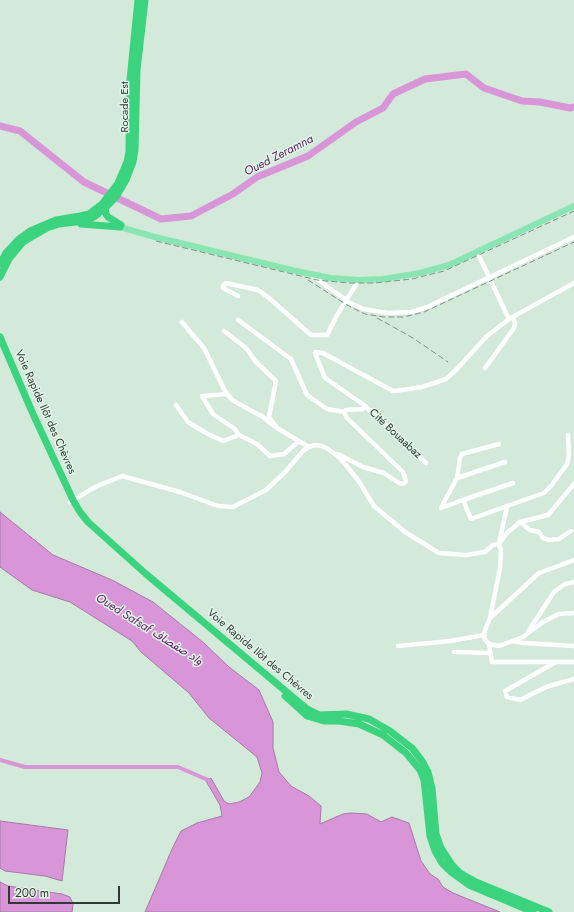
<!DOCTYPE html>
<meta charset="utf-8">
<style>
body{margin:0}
#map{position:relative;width:574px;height:912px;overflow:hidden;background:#d3e9d9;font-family:Jost,sans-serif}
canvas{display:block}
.scale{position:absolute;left:8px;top:886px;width:112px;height:18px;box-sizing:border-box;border:2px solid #313933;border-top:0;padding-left:5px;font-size:12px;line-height:14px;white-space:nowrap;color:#313933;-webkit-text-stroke:3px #e0f6e6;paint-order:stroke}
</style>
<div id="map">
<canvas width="574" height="912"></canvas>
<div class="scale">200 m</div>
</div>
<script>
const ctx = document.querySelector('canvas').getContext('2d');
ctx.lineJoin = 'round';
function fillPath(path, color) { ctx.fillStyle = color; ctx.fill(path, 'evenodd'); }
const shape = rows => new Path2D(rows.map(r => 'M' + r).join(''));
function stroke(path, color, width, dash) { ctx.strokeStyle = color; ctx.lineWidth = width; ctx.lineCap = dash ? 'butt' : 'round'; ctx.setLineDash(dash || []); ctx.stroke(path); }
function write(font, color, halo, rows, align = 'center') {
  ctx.font = font + ' Jost,Vazirmatn,sans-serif'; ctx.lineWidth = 3; ctx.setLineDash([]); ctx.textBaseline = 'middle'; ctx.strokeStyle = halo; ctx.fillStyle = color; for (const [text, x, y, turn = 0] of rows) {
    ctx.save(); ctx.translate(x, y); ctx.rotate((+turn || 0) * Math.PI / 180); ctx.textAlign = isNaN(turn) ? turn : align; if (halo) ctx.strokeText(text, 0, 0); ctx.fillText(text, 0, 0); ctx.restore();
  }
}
const water = shape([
 [0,512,53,555,112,580,153,602,204,643,229,667,259,690,273,722,273,748,279,772,291,786,309,796,321,806,320,824,343,814,351,813,367,814,381,822,392,817,409,823,421,861,430,874,438,879,443,887,453,893,500,912,145,912,173,847,181,831,197,823,222,816,220,805,206,781,211,778,224,801,229,804,239,802,249,797,260,782,262,773,257,757,209,718,189,693,141,652,132,641,70,602,32,590,0,567,0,512],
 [0,821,68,830,62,881,45,876,5,871,0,868,0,821],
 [0,882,8,886,62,894,70,897,73,904,72,912,0,912,0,882]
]);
fillPath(water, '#d895d8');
stroke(water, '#a679a6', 1);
stroke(shape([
 [0,760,25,767,178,767,208,780,211,785]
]), '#d895d8', 4);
stroke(shape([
 [0,126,20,131,84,182,161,219,191,216,233,194,257,177,308,156,356,122,383,108,393,94,425,79,466,74,484,88,522,101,540,102,570,108,574,107]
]), '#d895d8', 7);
stroke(shape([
 [477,252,509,319],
 [310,274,350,303,363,309,388,313,411,312,425,308,574,237],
 [238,296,223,288,223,286,226,283,258,290,269,298,311,335,327,335,337,315,359,280],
 [238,320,291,359,307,395,327,409,344,412],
 [182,322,204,348,225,391,232,400,263,417,274,426],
 [224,331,247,349,255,361,276,381,269,417,277,428,309,447],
 [485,368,514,328,515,323,513,317],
 [227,394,202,396,213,414,235,429,239,435,257,444,270,456,284,454,299,441],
 [176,405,188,422,206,433,223,441,239,435],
 [364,405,426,463],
 [338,454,363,467,384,473,399,483,403,484,406,481,403,472,347,418,344,412,346,410,363,409,364,407,364,405,325,378,315,353,316,352,323,353,393,391,402,390,422,387,446,379,456,370,486,337,509,319,574,283],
 [457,478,460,458,462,454,499,444],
 [463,500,513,483],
 [70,502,95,487,122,476,180,492,218,506,233,507,266,490,285,472,304,450,309,447,315,445,322,446,328,449,340,458,358,480,374,506,405,532,439,553,466,555,485,552,493,545,499,544,501,550,500,568,490,618,484,633,485,640,489,644,499,646,523,637,543,622,559,614,574,613],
 [507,506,544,493,551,486,567,464,569,456,568,435],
 [520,522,530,530,539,532,543,538,549,540,559,539,571,531],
 [501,541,507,533,520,522,548,515,574,484],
 [499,544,507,506,471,519,463,500,441,508,457,478,505,462],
 [490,618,539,573,574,560],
 [528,632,554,592,565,584,574,582],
 [512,641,523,643,574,646],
 [489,644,492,662,574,662],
 [398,646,450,641,484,635],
 [454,652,490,653],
 [556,662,505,691,507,697,520,700,546,687,574,679]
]), '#fff', 4.5);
stroke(shape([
 [120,227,155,237,296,271,331,278,359,280,383,279,420,273,449,265,574,206]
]), '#89e5b1', 6);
stroke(shape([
 [105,208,106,214,108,217,121,225],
 [81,224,120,227],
 [0,264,6,253,19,239,30,231,56,220,80,216,89,214,102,204,118,183,127,162,129,152,130,80,138,0],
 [0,277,9,259,23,242,47,228,59,224,83,221,94,217,105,208,116,197,126,180,133,162,135,150,137,70,145,0],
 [0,337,33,414,73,500,80,512,88,522,146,574,307,709,319,715,346,714,369,719,390,731,412,748,422,761,428,772,432,788,436,834,441,848,452,865,460,873,476,882,549,912],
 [285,696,307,716,324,721,339,721,359,724,383,735,406,753,420,770,424,780,430,836,435,851,442,863,451,872,469,885,533,912]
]), '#3bd37d', 7);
stroke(shape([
 [156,241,317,280,348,283,375,283,412,279,444,271,574,211],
 [308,280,347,305,365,314,384,317,404,317,424,312,574,242],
 [377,318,413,338,448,362]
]), '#819085', 1, [6, 3]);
write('11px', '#313933', '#e0f6e6', [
 ["Rocade Est",125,107,-90],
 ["Voie Rapide Ilôt des Chèvres",45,412,66],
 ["Cité Bouaabaz",395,434,43],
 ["Voie Rapide Ilôt des Chèvres",260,655,40]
]);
write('italic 12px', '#68196b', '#e0f6e6', [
 ["Oued Zeramna",279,156,-27],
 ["Oued Safsaf واد صفصاف",149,630,32]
]);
</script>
